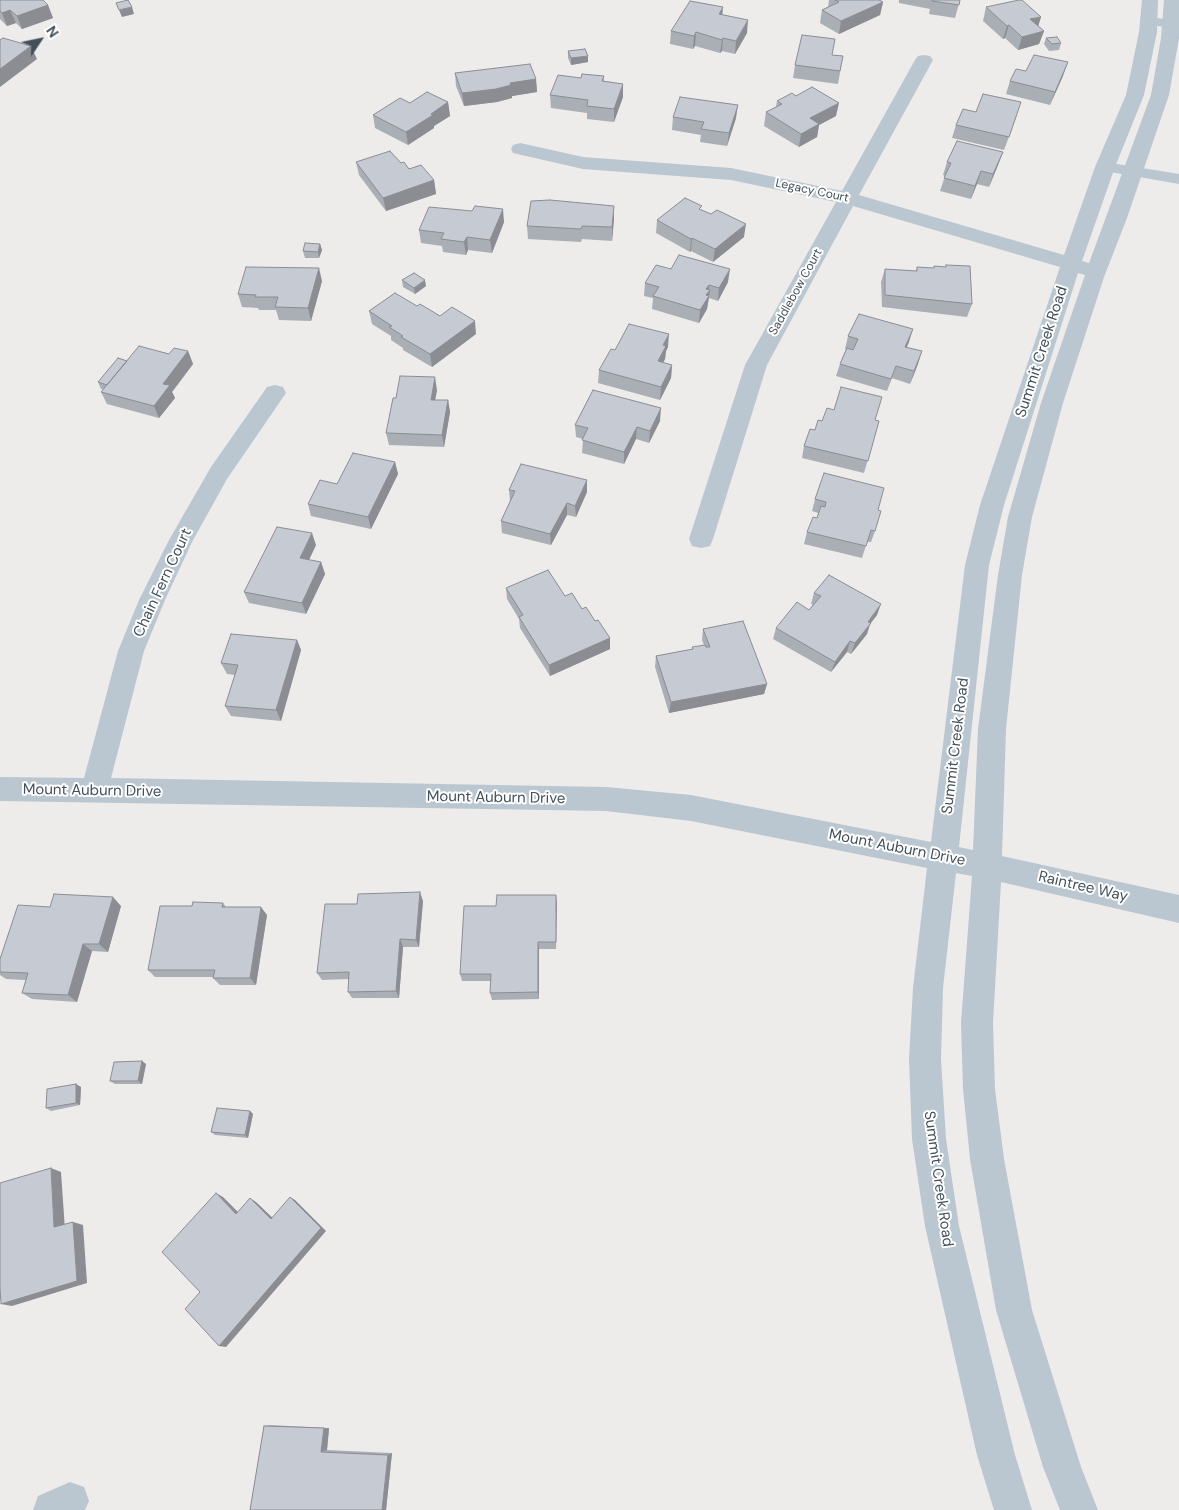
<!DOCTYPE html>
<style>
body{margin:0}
#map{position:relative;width:1179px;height:1510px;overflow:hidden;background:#eeebeb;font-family:"DM Sans",sans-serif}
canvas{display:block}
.north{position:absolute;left:15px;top:15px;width:50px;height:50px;-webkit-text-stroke:4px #fff;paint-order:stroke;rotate:56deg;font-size:14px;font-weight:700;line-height:20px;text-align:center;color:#42505a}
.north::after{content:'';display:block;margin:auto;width:18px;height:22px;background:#42505a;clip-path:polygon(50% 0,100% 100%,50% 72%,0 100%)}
</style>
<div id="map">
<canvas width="1179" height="1510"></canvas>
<div class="north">N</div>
</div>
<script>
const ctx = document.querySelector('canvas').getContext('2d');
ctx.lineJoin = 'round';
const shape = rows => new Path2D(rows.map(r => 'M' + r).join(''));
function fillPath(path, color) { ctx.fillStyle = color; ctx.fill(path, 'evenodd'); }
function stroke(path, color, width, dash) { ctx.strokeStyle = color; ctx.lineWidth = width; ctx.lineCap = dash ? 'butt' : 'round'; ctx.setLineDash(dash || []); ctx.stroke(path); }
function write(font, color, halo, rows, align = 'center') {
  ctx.font = font + ' "DM Sans",sans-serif'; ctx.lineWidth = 4; ctx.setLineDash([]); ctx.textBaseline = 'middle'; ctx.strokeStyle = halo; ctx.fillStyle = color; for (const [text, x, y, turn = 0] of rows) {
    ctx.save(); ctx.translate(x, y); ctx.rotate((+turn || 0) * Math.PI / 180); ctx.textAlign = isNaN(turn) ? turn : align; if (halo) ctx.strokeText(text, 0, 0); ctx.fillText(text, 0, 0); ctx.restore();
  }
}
fillPath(shape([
 [1149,17,1179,21,1179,29,1144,24,1142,21,1144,18,1149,17],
 [1105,162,1179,174,1179,184,1099,170,1097,167,1099,164,1105,162]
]), '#bac7d0');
fillPath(shape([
 [1142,0,1158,0,1157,32,1144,95,1115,167,1082,261,1089,263,1151,95,1161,38,1164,0,1179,0,1179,38,1169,95,1127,218,1104,277,1063,403,1032,517,1022,575,1006,729,1002,856,1179,895,1179,923,1001,882,993,1023,995,1089,1004,1159,1032,1310,1081,1467,1098,1510,1060,1510,1043,1467,996,1310,970,1159,963,1089,961,1023,972,876,956,873,943,988,941,1059,946,1139,959,1226,1015,1455,1032,1510,994,1510,977,1455,925,1226,912,1139,909,1059,913,988,927,868,691,821,606,811,0,801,0,777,84,778,118,651,139,600,169,540,211,467,267,387,275,385,283,387,286,393,227,479,192,542,165,600,144,651,111,778,606,787,691,795,931,842,965,565,980,505,1060,267,853,206,767,365,713,539,710,546,701,548,692,546,689,539,745,365,836,202,731,180,583,169,513,153,511,149,513,145,520,143,583,157,731,168,842,191,915,60,918,56,924,55,930,56,933,60,859,195,1064,255,1095,167,1126,95,1139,32,1142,0],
 [1078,273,1085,275,1041,403,1008,517,998,575,978,729,973,850,959,847,989,565,1004,505,1078,273],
 [70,1482,84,1487,89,1501,85,1510,33,1510,38,1496,70,1482]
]), '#bac7d0');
fillPath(shape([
 [0,0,48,5,53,18,22,29,16,23,7,26,0,19],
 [829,0,879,0,883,2,880,15,839,34,820,23,822,10,828,7],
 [899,0,960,0,955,18,929,14,930,9,899,3],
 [986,7,1041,17,1038,26,1044,31,1039,44,1018,50,1005,38,1003,39,983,21],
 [722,15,747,33,735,54,722,51,720,53,695,46,693,49,670,44,671,31],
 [1046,38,1061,43,1059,50,1049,51,1044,44],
 [568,51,588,62,571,65,568,58],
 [832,55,843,56,838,84,793,78,795,65],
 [1026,71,1063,76,1050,105,1006,94,1010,81],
 [455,73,536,79,537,92,512,96,512,98,497,102,464,106,456,86],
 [604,76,604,81,623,84,623,97,614,122,587,119,587,113,551,108,550,95,581,78],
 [777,101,836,116,819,125,817,137,799,147,764,126,766,112,776,107],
 [448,102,450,116,434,126,434,128,408,145,375,128,373,115,410,103],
 [976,112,1017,115,1004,150,952,138,956,125],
 [673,117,736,118,727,146,700,142,701,135,672,130],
 [1003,152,998,165,989,187,977,184,971,199,940,191,945,176,943,175,947,162],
 [356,162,401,163,409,169,434,180,436,194,386,211,359,175],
 [702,210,744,237,713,262,691,251,690,252,656,233,657,220],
 [614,219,612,241,582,239,581,242,528,239,527,226],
 [504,222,492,253,468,250,466,255,443,252,442,246,421,243,419,230],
 [320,244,322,250,319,258,305,258,303,251],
 [946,265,972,304,967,317,882,307,881,282,885,269,916,271,917,267,933,268,946,267],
 [671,269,728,282,718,301,709,298,707,309,699,323,652,309,653,298,644,296,645,283],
 [402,280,426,286,415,294,403,287],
 [322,281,311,321,279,320,276,310,259,310,258,308,242,307,238,294],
 [417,306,440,316,476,334,432,367,403,350,403,348,391,340,391,336,372,324,369,311],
 [848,336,909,342,907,347,918,364,910,384,892,378,887,391,836,376,840,364,846,349,845,349],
 [668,347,666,351,665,359,663,363,672,365,671,378,660,400,598,383,599,370,615,350],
 [188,351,193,364,172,392,175,398,159,418,107,404,101,392,103,389,101,389,98,382,127,361],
 [437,390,435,400,448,400,450,412,444,447,389,445,386,433,396,398],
 [875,420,879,421,864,473,802,458,804,446,822,421],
 [660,421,649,443,636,439,624,464,582,453,583,439,576,437,575,425],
 [395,462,398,474,371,529,311,516,308,504,337,484],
 [509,490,587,492,576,517,567,515,551,545,502,533,501,521,510,502],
 [815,499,878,510,875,531,871,542,867,542,862,558,804,544,807,532,817,518,818,513,812,511],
 [316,545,309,560,321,562,325,574,306,614,249,603,244,592],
 [506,588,582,609,595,621,610,638,610,649,550,676,520,628,519,619,507,599],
 [814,593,877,615,870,624,867,634,851,654,847,652,831,672,773,639,776,628,809,610,813,605,811,604],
 [703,629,767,684,764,694,669,713,655,667,656,656,692,649,704,645,702,640],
 [297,640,301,650,281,721,231,716,225,706,235,675,227,674,221,663],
 [556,895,556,949,539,949,539,999,492,1000,490,993,491,981,462,981,460,974,496,906],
 [423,901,419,947,403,947,399,998,352,998,348,992,349,979,322,980,317,973,357,904],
 [223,903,226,907,267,915,256,985,220,985,213,978,214,977,155,977,148,970,192,906],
 [121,906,108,952,92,951,77,1002,32,999,22,993,26,980,6,979,0,975,0,959,50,907],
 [146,1064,142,1084,115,1084,110,1081],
 [81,1087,80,1105,51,1111,46,1108],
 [250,1111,253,1114,248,1138,215,1135,211,1132],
 [270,1425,329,1428,327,1450,392,1453,386,1510,250,1510,264,1426]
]), '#aaaeb5');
fillPath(shape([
 [883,2,880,15,839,34,841,21],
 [48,5,53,18,22,29,17,16],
 [132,7,134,14,122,17,119,10],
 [723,7,722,20,719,14],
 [10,10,16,23,7,26,2,13],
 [1041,17,1037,30,1030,19],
 [748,20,747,33,735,54,736,41],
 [1009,25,1005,38,1003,39,1007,26],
 [1044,31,1039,44,1018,50,1022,37],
 [696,32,695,46,693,49,694,36],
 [723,38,722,51,720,53,722,40],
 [31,46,37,59,0,87,0,69],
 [588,56,588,62,571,65,571,58],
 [1068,62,1063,76,1050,105,1055,92],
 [536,79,537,92,512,96,512,98,497,102,464,106,462,93,510,83],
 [623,84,623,97,614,122,614,109],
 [448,102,450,116,434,126,434,128,408,145,406,132,431,114],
 [839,103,836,116,819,125,817,137,799,147,801,134,810,118],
 [738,105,736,118,727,146,729,133],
 [1003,152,998,165,989,187,993,174],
 [981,171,977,184,971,199,975,186],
 [434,180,436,194,386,211,383,198],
 [614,206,614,219,612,241,612,227],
 [503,209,504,222,492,253,490,240],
 [746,224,744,237,713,262,715,249],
 [467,237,468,250,466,255,464,242],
 [692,238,691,251,690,252,691,239],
 [320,244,322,250,319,258,318,252],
 [319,268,322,281,311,321,308,308],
 [730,269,728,282,718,301,719,288],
 [425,280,426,286,415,294,414,288],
 [709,285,708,293,710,290,707,309,699,323,700,310,706,289],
 [475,321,476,334,432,367,430,354],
 [913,329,909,342,901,359,905,347],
 [669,334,668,347,666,351,665,359,657,374,658,361,663,345],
 [188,351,193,364,172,392,175,398,159,418,154,406,163,384],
 [922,351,918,364,910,384,914,371],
 [672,365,671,378,660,400,661,387],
 [435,377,437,390,433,412,431,400],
 [448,400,450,412,444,447,442,435],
 [661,408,660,421,649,443,650,431],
 [637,427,636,439,624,464,624,452],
 [395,462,398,474,371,529,368,517],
 [587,480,587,492,576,517,575,506],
 [567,503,567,515,551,545,550,534],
 [312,533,316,545,304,570,300,558],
 [321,562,325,574,306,614,302,603],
 [881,604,877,615,870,624,867,634,851,654,855,643,868,622],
 [610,638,610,649,550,676,549,665],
 [297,640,301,650,281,721,276,710],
 [850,641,847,652,831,672,835,662],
 [767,684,764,694,669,713,671,702],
 [420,892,423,901,419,947,416,940],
 [556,895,557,903,556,949],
 [113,897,121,906,108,952,99,944],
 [261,907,267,915,256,985,250,978],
 [400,939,403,947,399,998,396,991],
 [538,942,539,949,539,999,538,992],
 [83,944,92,951,77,1002,68,995],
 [142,1061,146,1064,142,1084,138,1081],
 [76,1084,81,1087,80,1105,76,1103],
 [250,1111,253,1114,248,1138,245,1135],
 [51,1168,61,1172,65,1230,54,1227],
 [216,1193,223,1197,243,1217,236,1214],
 [290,1197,295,1200,326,1231,226,1347,219,1346],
 [250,1198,256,1202,277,1222,271,1219],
 [73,1222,83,1225,87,1283,12,1306,1,1304],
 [324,1428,329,1428,327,1450,321,1452],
 [392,1453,386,1510,382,1510,388,1455]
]), '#8b8d93');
const building = shape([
 [0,0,43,0,48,5,17,16,10,10,2,13,0,11,0,0],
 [128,0,132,7,119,10,116,3,128,0],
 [835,0,879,0,883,2,841,21,822,10,839,2,835,0],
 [932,0,960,0,959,5,932,1,932,0],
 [1019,0,1022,0,1041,17,1030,19,1044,31,1022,37,1009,25,1007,26,986,7,1019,0],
 [690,1,723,7,719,14,748,20,736,41,723,38,722,40,696,32,694,36,671,31,690,1],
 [802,35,835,39,832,55,843,56,840,71,795,65,802,35],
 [1057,37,1061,43,1052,44,1046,38,1057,37],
 [3,38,31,46,0,69,0,40,3,38],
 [585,49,588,56,571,58,568,51,585,49],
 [1034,55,1068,62,1055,92,1010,81,1016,69,1026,71,1034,55],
 [530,64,536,79,510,83,511,85,496,89,462,93,455,73,530,64],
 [582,74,604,76,602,81,623,84,614,109,587,106,588,100,550,95,558,75,581,78,582,74],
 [812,87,839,103,810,118,819,124,801,134,766,112,782,104,777,101,792,93,796,96,812,87],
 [427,92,448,102,431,114,433,115,406,132,373,115,400,98,410,103,427,92],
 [983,94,1021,102,1009,137,956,125,963,109,976,112,983,94],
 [680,97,738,105,729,133,701,129,704,122,673,117,680,97],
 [957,141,1003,152,993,174,981,171,975,186,944,178,951,163,947,162,957,141],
 [390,151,401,163,404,162,409,169,421,165,434,180,383,198,356,162,390,151],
 [685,198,702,206,699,209,711,214,717,210,746,224,715,249,692,238,691,239,657,220,685,198],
 [550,200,614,206,612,227,582,226,581,229,527,226,531,201,550,200],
 [475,206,503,209,490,240,467,237,464,242,441,239,444,233,419,230,429,207,472,211,475,206],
 [305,243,320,244,318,252,303,251,305,243],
 [679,255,730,269,719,288,709,285,706,289,710,290,706,295,709,296,700,310,653,296,659,287,645,283,656,265,671,269,679,255],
 [946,265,970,266,972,304,885,295,885,269,917,271,917,267,934,268,934,266,946,267,946,265],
 [246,267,319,268,308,308,275,307,278,297,255,297,256,295,238,294,246,267],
 [414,273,425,280,414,288,402,280,414,273],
 [395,293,417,306,420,304,440,316,452,307,475,321,430,354,401,337,403,336,389,327,392,326,369,311,395,293],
 [859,314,913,329,905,347,922,351,914,371,896,366,891,379,840,364,847,348,853,350,858,339,848,336,859,314],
 [629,324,669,334,663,345,666,346,658,361,672,365,661,387,599,370,611,349,615,350,629,324],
 [139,346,169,354,174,348,188,351,163,384,170,385,154,406,101,392,139,346],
 [118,358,127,361,107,385,98,382,118,358],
 [400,376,435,377,431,400,448,400,442,435,386,433,393,398,396,398,400,376],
 [841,387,882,397,875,420,879,421,868,461,804,446,810,429,815,430,818,420,822,421,827,408,834,410,841,387],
 [593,390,661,408,650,431,637,427,624,452,582,440,588,428,575,425,593,390],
 [353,453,395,462,368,517,308,504,320,480,337,484,353,453],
 [521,464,587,480,575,506,567,503,550,534,501,521,515,491,509,490,521,464],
 [824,473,884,488,878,510,881,511,875,531,871,530,866,546,807,532,813,517,817,518,821,506,825,507,826,502,815,499,824,473],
 [277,527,312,533,300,558,321,562,302,603,244,592,277,527],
 [548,570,565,596,572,593,582,609,586,607,595,621,598,620,610,638,549,665,519,617,523,615,506,588,548,570],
 [829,575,881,604,868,622,871,623,855,643,850,641,835,662,776,628,797,602,809,610,821,596,814,593,829,575],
 [743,621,767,684,671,702,656,656,693,649,692,647,705,645,706,647,710,647,703,629,743,621],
 [231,634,297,640,276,710,225,706,238,665,221,663,231,634],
 [420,892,416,940,400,939,396,991,348,992,349,972,317,973,325,904,357,904,358,894,420,892],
 [54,894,113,897,99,944,83,944,68,995,22,993,28,973,0,972,0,959,18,905,50,907,54,894],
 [497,895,556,895,556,942,538,942,538,992,490,993,491,974,460,974,464,906,496,906,497,895],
 [193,902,223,903,222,907,261,907,250,978,213,978,215,970,148,970,160,906,192,906,193,902],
 [142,1061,138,1081,110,1081,114,1062,142,1061],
 [76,1084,76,1103,46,1108,47,1089,76,1084],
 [217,1108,250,1111,245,1135,211,1132,217,1108],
 [51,1168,54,1227,73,1222,77,1281,1,1304,0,1288,0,1183,51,1168],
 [216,1193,236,1214,250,1198,271,1219,290,1197,321,1228,219,1346,185,1309,200,1292,162,1252,216,1193],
 [264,1426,324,1428,321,1452,388,1455,382,1510,250,1510,264,1426]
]);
fillPath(building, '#c6cad2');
stroke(building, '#8b8d93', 1);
write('12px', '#42505a', '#fff', [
 ["Legacy Court",812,191,12],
 ["Saddlebow Court",796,292,-61]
]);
write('15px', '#42505a', '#fff', [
 ["Summit Creek Road",1042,352,-72],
 ["Chain Fern Court",163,583,-65],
 ["Summit Creek Road",956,746,-83],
 ["Mount Auburn Drive",92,791,1],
 ["Mount Auburn Drive",496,798,1],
 ["Mount Auburn Drive",897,848,11],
 ["Raintree Way",1083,887,13],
 ["Summit Creek Road",938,1179,82]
]);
</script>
